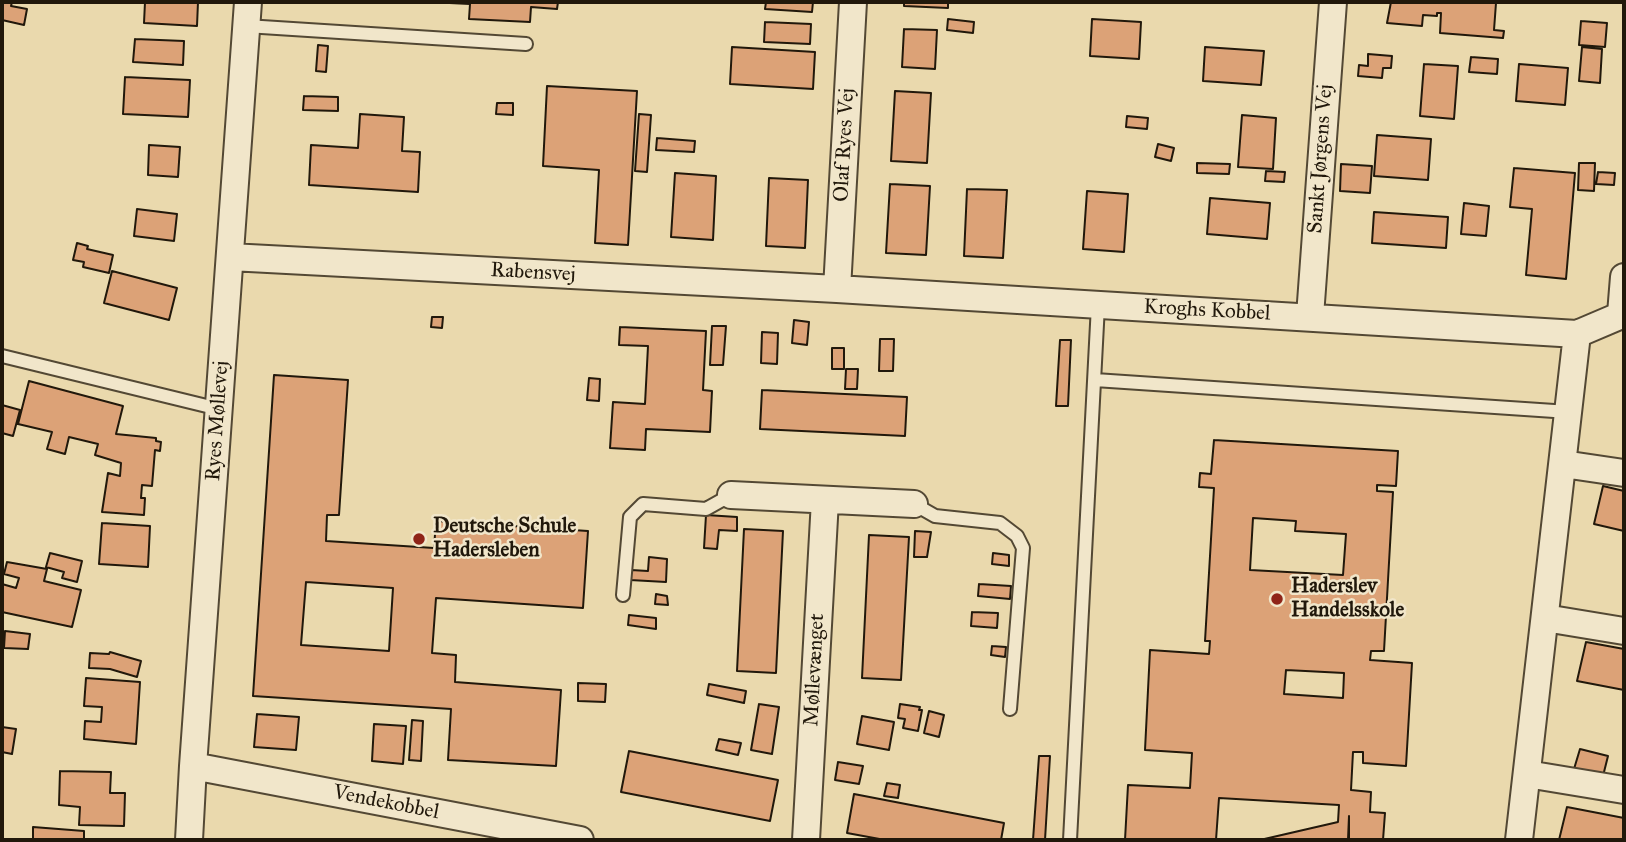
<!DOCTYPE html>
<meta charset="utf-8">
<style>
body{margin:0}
#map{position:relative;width:1626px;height:842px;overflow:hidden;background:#ead9ad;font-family:"IM FELL Great Primer",serif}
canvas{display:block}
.frame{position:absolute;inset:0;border:4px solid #21180b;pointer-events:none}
</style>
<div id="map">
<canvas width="1626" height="842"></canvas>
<div class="frame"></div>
</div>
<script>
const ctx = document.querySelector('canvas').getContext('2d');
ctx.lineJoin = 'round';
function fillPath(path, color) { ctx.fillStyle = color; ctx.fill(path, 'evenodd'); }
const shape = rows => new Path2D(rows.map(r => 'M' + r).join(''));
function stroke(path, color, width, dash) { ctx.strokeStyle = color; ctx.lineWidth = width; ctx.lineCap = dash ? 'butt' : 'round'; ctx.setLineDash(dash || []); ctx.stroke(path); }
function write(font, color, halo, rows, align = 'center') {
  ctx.font = font + ' "IM FELL Great Primer",serif'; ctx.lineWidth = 5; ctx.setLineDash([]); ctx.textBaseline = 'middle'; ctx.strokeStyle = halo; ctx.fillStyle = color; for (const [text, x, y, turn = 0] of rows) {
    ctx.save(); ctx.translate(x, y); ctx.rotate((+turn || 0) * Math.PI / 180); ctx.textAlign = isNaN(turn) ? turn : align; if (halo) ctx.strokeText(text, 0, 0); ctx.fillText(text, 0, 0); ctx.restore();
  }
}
const building = shape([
 [2,2,12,2,11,6,27,9,24,25,2,20,2,2],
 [145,2,198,2,197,26,144,23,145,2],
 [429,2,558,2,557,9,531,7,530,22,469,19,470,4,429,2],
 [766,2,813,2,812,12,765,9,766,2],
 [904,2,948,2,948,8,904,6,904,2],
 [1391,2,1496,3,1494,30,1504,31,1503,38,1440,33,1441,13,1437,13,1437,16,1423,15,1422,26,1387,23,1391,2],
 [948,19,974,22,973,33,947,30,948,19],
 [1092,19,1141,22,1139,59,1090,56,1092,19],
 [1581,21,1607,23,1605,47,1579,45,1581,21],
 [765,22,811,24,810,44,764,42,765,22],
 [904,29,937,30,935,69,902,67,904,29],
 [135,39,184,41,183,65,133,62,135,39],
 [318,45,328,46,326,72,316,71,318,45],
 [732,47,815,52,813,89,730,84,732,47],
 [1205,47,1264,51,1261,85,1203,81,1205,47],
 [1582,47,1602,49,1600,83,1579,81,1582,47],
 [1368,54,1392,56,1391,68,1383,68,1382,78,1358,76,1359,65,1368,66,1368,54],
 [1471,57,1498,59,1497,74,1469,72,1471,57],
 [1424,64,1458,66,1454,119,1420,116,1424,64],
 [1519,64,1568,68,1565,105,1516,101,1519,64],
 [125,77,190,80,188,117,123,114,125,77],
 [547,86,637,91,628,245,595,243,599,170,543,166,547,86],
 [895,91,931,93,927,163,891,161,895,91],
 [304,96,338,97,338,111,303,110,304,96],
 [497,103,513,103,513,115,496,114,497,103],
 [360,114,404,117,402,151,420,152,418,192,309,185,311,145,358,148,360,114],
 [639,114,651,115,647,172,635,171,639,114],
 [1242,115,1276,118,1273,169,1238,167,1242,115],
 [1127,116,1148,118,1147,129,1126,127,1127,116],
 [1377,135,1431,139,1428,180,1374,176,1377,135],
 [657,138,695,141,694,152,656,150,657,138],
 [1158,144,1174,148,1171,161,1155,157,1158,144],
 [149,145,180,147,178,177,148,175,149,145],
 [1197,163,1230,164,1229,174,1197,173,1197,163],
 [1579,163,1595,163,1594,191,1578,190,1579,163],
 [1341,164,1372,166,1370,193,1340,191,1341,164],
 [1514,168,1575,173,1566,279,1526,275,1532,209,1510,207,1514,168],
 [1266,171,1285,172,1284,182,1265,181,1266,171],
 [1598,172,1615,173,1614,185,1596,184,1598,172],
 [675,173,716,176,713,240,671,237,675,173],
 [769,178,808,180,805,248,766,246,769,178],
 [890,184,930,186,926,255,886,253,890,184],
 [967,189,1007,190,1003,258,964,256,967,189],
 [1087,191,1128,194,1124,252,1083,249,1087,191],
 [1210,198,1270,203,1267,239,1207,234,1210,198],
 [1464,203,1489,206,1486,236,1461,234,1464,203],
 [137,209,177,214,174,241,134,236,137,209],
 [1374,212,1448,217,1446,248,1372,243,1374,212],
 [77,243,88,246,87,249,113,255,109,273,83,267,84,262,73,260,77,243],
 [112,271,177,288,169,320,104,303,112,271],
 [432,317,443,317,442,328,431,327,432,317],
 [794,320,809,322,807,345,792,343,794,320],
 [712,326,726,326,723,365,710,365,712,326],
 [620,327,706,331,703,390,712,391,710,432,646,429,645,450,610,448,613,402,645,404,648,346,619,345,620,327],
 [762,332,778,333,777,364,761,363,762,332],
 [880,339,894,339,893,371,879,371,880,339],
 [1060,340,1071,340,1068,406,1056,406,1060,340],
 [832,348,844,348,844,369,832,369,832,348],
 [846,369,858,369,857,389,845,389,846,369],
 [274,375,348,380,339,515,327,515,326,541,434,548,436,521,588,531,583,608,436,598,432,653,456,655,455,682,561,690,556,766,448,760,451,709,253,696,274,375],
 [306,582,393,588,389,651,301,645,306,582],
 [589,378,600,379,599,401,587,400,589,378],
 [29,381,123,406,116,434,156,438,156,441,161,442,160,451,155,450,152,486,142,485,141,498,145,498,144,515,102,512,108,473,120,476,121,463,95,455,98,444,69,437,65,454,47,449,52,432,18,424,29,381],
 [762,390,907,397,905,436,760,429,762,390],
 [2,405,20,410,13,436,2,433,2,405],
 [1214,440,1398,451,1396,486,1377,485,1377,491,1393,492,1384,651,1371,651,1370,660,1412,663,1406,766,1363,763,1363,752,1353,752,1351,790,1371,792,1370,812,1385,813,1383,840,1349,840,1349,816,1348,840,1260,840,1338,822,1339,805,1219,798,1216,840,1125,840,1128,785,1190,788,1192,753,1145,750,1150,650,1209,654,1210,641,1205,641,1214,488,1199,487,1200,473,1211,474,1214,440],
 [1253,518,1296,521,1295,531,1346,534,1343,575,1250,570,1253,518],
 [1286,670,1344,673,1343,698,1284,694,1286,670],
 [1603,486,1624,491,1624,531,1594,524,1603,486],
 [706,515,737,517,737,531,719,530,717,549,704,548,706,515],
 [102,523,150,526,148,567,99,564,102,523],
 [744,529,783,531,776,673,737,671,744,529],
 [915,531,931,532,927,557,914,557,915,531],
 [869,535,909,537,901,680,862,678,869,535],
 [50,553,82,561,77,582,62,578,64,572,46,567,50,553],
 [993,553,1009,555,1009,566,992,564,993,553],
 [649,557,667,559,666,582,630,580,631,570,648,571,649,557],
 [7,562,47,569,44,581,81,590,72,627,2,612,2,584,16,588,19,578,4,574,7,562],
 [979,584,1011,586,1010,599,978,596,979,584],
 [656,594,667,596,668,605,655,604,656,594],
 [972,612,998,613,997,628,971,626,972,612],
 [629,615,656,618,656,629,628,625,629,615],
 [5,631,30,634,28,649,4,648,5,631],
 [1586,642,1624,649,1624,690,1577,681,1586,642],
 [992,646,1006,647,1005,657,991,655,992,646],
 [110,652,141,661,137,677,110,669,89,668,90,653,109,654,110,652],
 [86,678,140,682,136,744,84,739,85,721,101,722,102,707,84,706,86,678],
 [578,683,606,684,605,702,578,701,578,683],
 [709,684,746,691,744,703,707,695,709,684],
 [759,704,779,707,772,754,751,750,759,704],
 [900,704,920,707,919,710,922,710,918,731,903,728,905,719,898,718,900,704],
 [929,711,944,715,939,737,924,733,929,711],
 [257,714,299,717,296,750,254,747,257,714],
 [862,716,894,722,889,750,857,744,862,716],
 [412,720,423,721,421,761,409,760,412,720],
 [374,724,406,726,403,764,372,761,374,724],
 [2,727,16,729,12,754,2,752,2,727],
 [719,739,741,743,738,755,716,750,719,739],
 [1580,749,1608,756,1603,776,1574,769,1580,749],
 [629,751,778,780,770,821,621,792,629,751],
 [1039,756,1050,756,1045,840,1033,840,1039,756],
 [838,762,863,766,859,784,835,780,838,762],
 [60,771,111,772,110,793,125,793,124,826,79,825,80,807,59,805,60,771],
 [887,783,900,785,898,798,884,796,887,783],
 [854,794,1004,823,1001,840,885,840,847,833,854,794],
 [1567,807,1624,818,1624,840,1559,840,1567,807],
 [33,827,84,831,84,840,33,840,33,827]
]);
fillPath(building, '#dca277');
stroke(building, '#21180b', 2);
const lane = shape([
 [246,26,526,44],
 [2,356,219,409],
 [1095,380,1569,412],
 [914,504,935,516,1000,523,1017,536,1023,548,1010,709],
 [623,595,630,517,643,504,706,509,731,495],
 [1070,840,1098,305]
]);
const street = shape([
 [230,257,837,289,1577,334,1519,840],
 [837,289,853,2],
 [1621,314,1624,277],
 [1310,316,1333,2],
 [1577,334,1624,314],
 [1563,464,1624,473],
 [731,495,914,504],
 [1545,618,1624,631],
 [193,766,580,840],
 [1527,774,1624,790],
 [189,840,193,766,248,2],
 [806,840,825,500]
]);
stroke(lane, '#534834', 16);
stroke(street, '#534834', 30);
stroke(lane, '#f1e6ca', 12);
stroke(street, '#f1e6ca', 26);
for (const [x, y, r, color] of [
 [419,539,7,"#8f2418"],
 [1277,599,7,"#8f2418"]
]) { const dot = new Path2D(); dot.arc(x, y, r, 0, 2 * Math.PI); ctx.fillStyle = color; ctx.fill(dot); stroke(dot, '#f1e6ca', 2.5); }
write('21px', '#21180b', '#f1e6ca', [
 ["Olaf Ryes Vej",845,145,-87],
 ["Sankt Jørgens Vej",1321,159,-86],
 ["Rabensvej",533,273,3],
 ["Kroghs Kobbel",1207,311,3],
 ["Ryes Møllevej",218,421,-86],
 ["Møllevænget",815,670,-87],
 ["Vendekobbel",386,803,11]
]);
write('bold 21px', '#21180b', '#f1e6ca', [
 ["Deutsche Schule",433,527],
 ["Hadersleben",433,551],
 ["Haderslev",1291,587],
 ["Handelsskole",1291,611]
], 'left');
</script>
